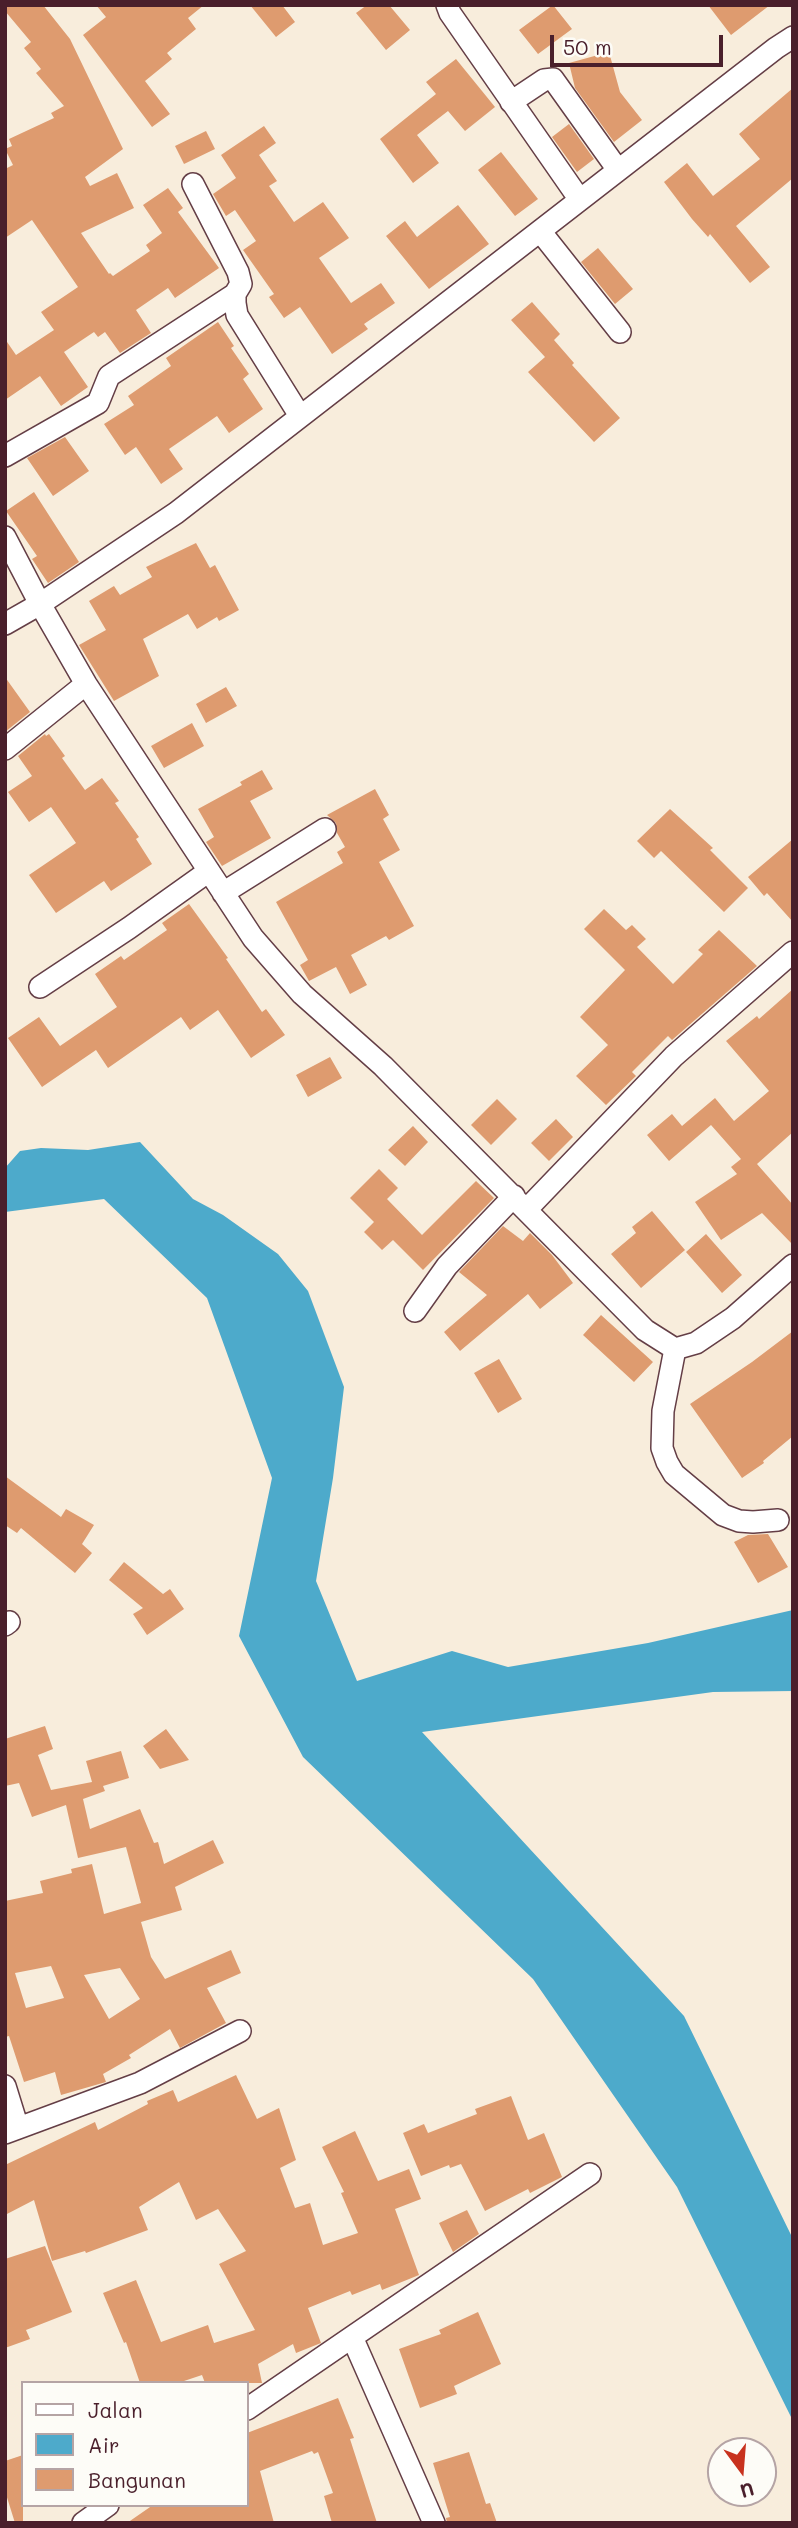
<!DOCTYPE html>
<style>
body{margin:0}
#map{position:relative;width:798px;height:2528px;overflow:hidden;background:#f8eddc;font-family:Mali,sans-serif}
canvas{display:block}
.frame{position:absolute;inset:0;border:7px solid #4a1f2b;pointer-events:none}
.legend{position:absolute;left:21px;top:2381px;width:228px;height:126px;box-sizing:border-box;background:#fdfcf7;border:2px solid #b5a4a5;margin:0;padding:9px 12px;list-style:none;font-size:21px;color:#4a1f2b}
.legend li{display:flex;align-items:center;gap:14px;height:35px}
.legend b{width:35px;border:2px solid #b5a4a5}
.north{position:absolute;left:707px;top:2437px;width:70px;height:70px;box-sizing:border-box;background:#fdfcf7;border:2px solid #b5a4a5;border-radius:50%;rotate:164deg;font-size:19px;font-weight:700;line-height:28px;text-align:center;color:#4a1f2b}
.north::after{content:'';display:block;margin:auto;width:24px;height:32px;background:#c8321e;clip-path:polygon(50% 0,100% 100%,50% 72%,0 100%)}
.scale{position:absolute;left:550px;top:35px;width:173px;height:32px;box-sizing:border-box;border:4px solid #4a1f2b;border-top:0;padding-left:9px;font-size:21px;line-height:24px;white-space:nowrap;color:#4a1f2b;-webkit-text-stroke:5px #fdfcf7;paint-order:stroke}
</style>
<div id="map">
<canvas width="798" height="2528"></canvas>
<div class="frame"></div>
<ul class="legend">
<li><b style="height:9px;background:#fff"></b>Jalan</li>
<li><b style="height:19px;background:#4daacb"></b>Air</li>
<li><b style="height:19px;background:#de9b6f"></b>Bangunan</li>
</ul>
<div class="north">U</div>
<div class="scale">50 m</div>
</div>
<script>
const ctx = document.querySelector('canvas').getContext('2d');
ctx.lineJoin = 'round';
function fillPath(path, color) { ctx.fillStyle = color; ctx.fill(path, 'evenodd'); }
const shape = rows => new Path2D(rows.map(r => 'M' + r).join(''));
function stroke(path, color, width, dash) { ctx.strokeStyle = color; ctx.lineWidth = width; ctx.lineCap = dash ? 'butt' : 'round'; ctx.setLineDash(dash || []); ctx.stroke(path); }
fillPath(shape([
 [140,1142,193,1199,223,1215,278,1254,308,1291,344,1387,333,1478,316,1581,357,1681,452,1651,508,1667,648,1643,793,1610,793,1691,713,1692,422,1732,684,2016,793,2239,793,2421,677,2187,533,1979,303,1757,239,1636,272,1478,207,1298,104,1199,5,1212,5,1168,20,1151,41,1148,88,1150]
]), '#4daacb');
fillPath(shape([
 [5,5,43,5,70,39,123,149,85,177,90,186,117,173,134,208,81,233,109,274,110,273,113,276,150,251,146,245,162,233,143,205,168,188,183,208,178,212,219,268,175,298,168,288,136,310,151,333,120,353,105,332,98,337,94,332,64,352,88,387,61,406,40,376,5,400,5,339,16,355,54,330,41,312,78,287,32,220,5,238,5,169,13,165,5,149,12,146,9,139,54,118,51,113,64,106,36,73,41,69,24,48,31,42,5,11],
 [96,5,204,5,188,18,196,29,167,53,172,59,145,81,170,114,152,127,83,35,106,17],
 [250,5,282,5,295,22,276,37],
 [367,5,389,5,410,30,386,50,356,13],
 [553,5,572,29,538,54,519,30],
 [708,5,770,5,731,35],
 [609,52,620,92,642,120,614,142,575,88,569,63],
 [456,59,495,107,465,131,448,111,417,135,439,163,413,183,380,139,436,94,426,82],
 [793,88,793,178,736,226,770,267,750,283,710,234,708,237,692,219,664,182,687,163,713,196,760,159,739,134],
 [569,124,594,159,577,172,552,137],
 [264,126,276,143,259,155,277,181,269,186,294,222,323,202,349,238,319,258,351,303,381,283,395,303,364,324,368,329,332,354,300,307,284,318,269,297,274,294,243,250,256,241,235,210,226,216,213,194,236,178,221,155],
 [206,131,215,149,184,164,175,146],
 [501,152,538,199,515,216,478,170],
 [458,205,489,244,429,289,386,236,405,221,417,237],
 [598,248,633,289,615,304,581,262],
 [532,302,560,334,554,340,574,363,572,365,620,418,594,442,528,372,545,357,511,320],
 [218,322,234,346,231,348,249,374,243,379,263,409,229,433,217,416,169,449,183,469,161,484,136,447,125,455,104,424,134,405,128,396,171,366,166,358],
 [65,437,89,471,53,496,27,458],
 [34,492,79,562,48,583,32,559,37,556,6,511],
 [196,543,210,568,215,565,239,610,219,621,217,617,197,629,188,614,143,639,159,676,114,701,79,645,106,630,89,601,114,586,120,595,152,577,146,567],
 [5,677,30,712,5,732],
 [226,687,237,706,206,723,196,704],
 [192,723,204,746,164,768,151,746],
 [45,734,46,736,49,734,65,756,62,758,85,790,102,778,119,801,115,803,139,837,136,839,152,864,111,891,104,881,56,913,29,875,76,843,51,807,29,822,8,792,32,776,18,756],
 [262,770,273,789,250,801,271,838,222,866,206,842,214,837,198,809,242,785,240,782],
 [375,789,389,815,383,819,400,850,379,862,414,926,389,940,386,936,351,955,367,985,350,994,336,967,309,981,300,965,308,960,276,902,343,863,337,852,345,847,337,833,336,823,327,815],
 [670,809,713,848,710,850,748,888,724,912,661,851,654,858,637,841],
 [793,839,793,922,767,893,764,896,748,877],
 [189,904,228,958,226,959,262,1012,266,1009,285,1035,251,1058,218,1010,190,1030,181,1017,108,1068,96,1050,42,1087,8,1038,39,1017,60,1046,117,1007,95,974,121,956,124,960,167,930,162,923],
 [604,909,626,930,632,925,646,939,637,947,673,984,703,954,698,950,719,930,757,966,672,1040,668,1036,632,1072,636,1076,606,1105,576,1076,608,1045,580,1017,625,970,584,929],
 [793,989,793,1132,757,1164,793,1205,793,1245,762,1213,721,1240,695,1202,737,1174,731,1167,741,1159,711,1125,669,1161,647,1135,672,1114,682,1126,715,1098,734,1121,769,1091,726,1041,757,1016,759,1019],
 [330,1057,342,1078,308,1097,296,1075],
 [497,1099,517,1119,491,1145,471,1125],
 [556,1119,573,1137,549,1161,531,1143],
 [413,1126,428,1142,405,1166,388,1150],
 [379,1169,398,1188,387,1199,422,1235,476,1181,494,1198,423,1270,393,1240,382,1250,364,1232,374,1222,350,1198],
 [652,1211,685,1250,641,1288,611,1254,636,1233,632,1227],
 [503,1226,523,1241,530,1233,552,1255,573,1283,540,1309,528,1294,460,1351,444,1332,487,1295,459,1272],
 [706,1234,742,1275,722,1293,686,1252],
 [601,1315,653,1362,634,1382,583,1335],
 [793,1331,793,1436,763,1461,764,1463,742,1478,690,1404,752,1362],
 [499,1359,522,1399,498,1413,474,1373],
 [5,1476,61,1517,66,1509,94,1525,82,1544,92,1553,75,1573,21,1528,17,1533,5,1525],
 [768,1534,788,1567,758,1583,734,1542,748,1535],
 [124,1562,163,1594,170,1589,184,1609,147,1635,133,1614,143,1608,109,1580],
 [45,1726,53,1749,38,1755,51,1790,92,1782,86,1761,121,1751,129,1778,103,1786,105,1791,83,1799,90,1829,140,1809,154,1843,158,1842,164,1864,213,1840,224,1863,175,1887,182,1910,141,1922,151,1957,165,1979,231,1950,241,1973,207,1988,226,2023,180,2048,170,2029,129,2055,131,2058,103,2074,106,2082,61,2095,55,2072,24,2082,9,2036,5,2037,5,1901,43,1893,40,1881,72,1873,71,1869,92,1864,104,1914,141,1903,126,1847,78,1858,66,1805,32,1817,19,1783,5,1786,5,1739],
 [51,1966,64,1998,26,2008,15,1973],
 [120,1968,140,1999,109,2019,84,1975],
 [166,1729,189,1760,160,1769,143,1746],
 [236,2075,257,2119,279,2108,296,2160,280,2168,295,2208,310,2203,323,2245,358,2233,341,2193,344,2192,322,2147,355,2131,378,2181,409,2169,421,2199,395,2209,419,2275,382,2290,380,2284,352,2295,350,2291,308,2308,321,2343,296,2353,293,2344,258,2364,262,2383,205,2383,202,2375,178,2383,140,2383,126,2342,124,2343,103,2293,136,2280,161,2342,208,2325,214,2343,255,2330,219,2264,246,2251,218,2209,196,2220,179,2182,139,2207,148,2230,86,2253,85,2251,52,2261,34,2200,5,2215,5,2165,95,2122,98,2130,148,2104,147,2101,173,2090,178,2102],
 [511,2096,528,2140,544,2133,562,2177,530,2193,528,2189,485,2211,461,2164,450,2168,449,2165,421,2176,403,2133,424,2124,428,2133,477,2114,475,2109],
 [467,2210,479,2234,453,2252,439,2223],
 [45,2246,72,2312,26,2330,30,2339,5,2348,5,2259],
 [478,2312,501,2364,454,2386,457,2394,420,2408,399,2349,441,2334,439,2330],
 [338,2398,354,2438,350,2439,377,2523,332,2523,324,2496,333,2493,318,2452,314,2454,312,2451,260,2471,274,2523,127,2523,153,2505,247,2505,247,2433],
 [469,2452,486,2504,490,2503,497,2523,447,2523,446,2518,450,2517,433,2463],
 [23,2455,23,2523,15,2523,5,2491,5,2461]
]), '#de9b6f');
const street = shape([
 [447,5,450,13,580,200],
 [511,102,544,80,553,79,618,170],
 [193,184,238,272,241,284,235,294,235,303,237,315,300,416],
 [540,231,620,332],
 [5,456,98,403,109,376,235,294],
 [5,537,40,604,86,684,253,938,302,994,383,1066,645,1330,675,1349,696,1343,733,1318,793,1265],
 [5,624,40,604,176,513,776,48,793,37],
 [5,749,86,684],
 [223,893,325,829],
 [40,987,129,928,209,871],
 [527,1209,674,1056,793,952],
 [415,1311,447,1266,514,1196],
 [675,1349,663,1411,662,1448,667,1462,674,1474,723,1515,739,1521,753,1522,778,1520],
 [5,1625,9,1622],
 [5,2086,18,2128],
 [5,2133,140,2083,240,2031],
 [352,2337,434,2523],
 [247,2409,590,2174],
 [83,2523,108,2505]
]);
stroke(street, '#643e46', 24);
stroke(street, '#fff', 21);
</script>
